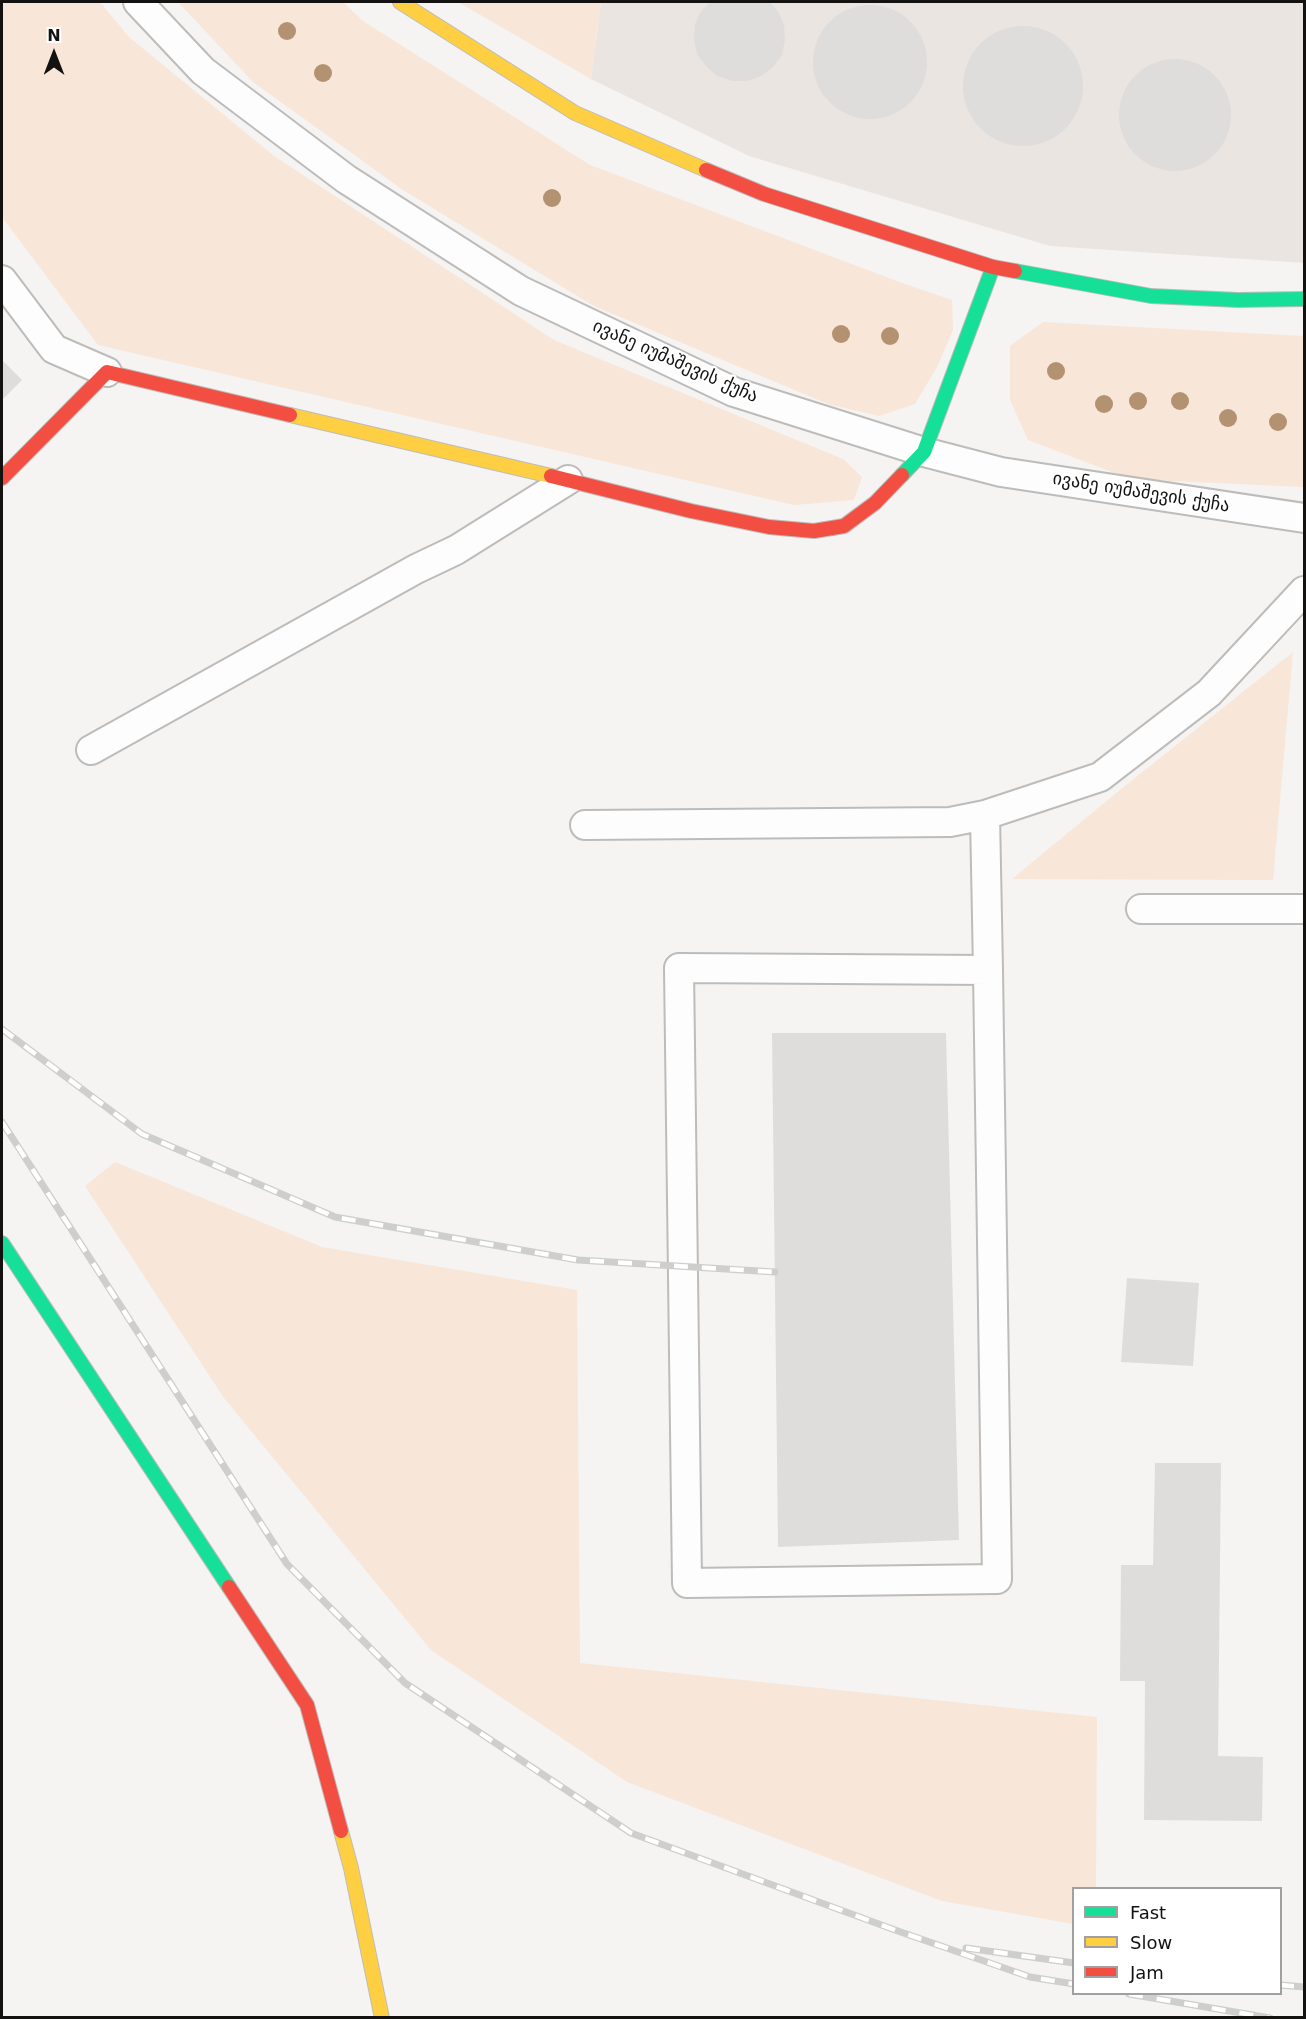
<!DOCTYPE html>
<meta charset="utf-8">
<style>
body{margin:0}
#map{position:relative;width:1306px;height:2019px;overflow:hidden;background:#f5f4f2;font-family:"DejaVu Sans",sans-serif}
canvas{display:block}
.frame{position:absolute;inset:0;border:3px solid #131211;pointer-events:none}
.legend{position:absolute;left:1072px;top:1887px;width:210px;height:108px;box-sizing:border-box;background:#fff;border:2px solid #a1a0a0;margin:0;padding:8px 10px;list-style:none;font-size:18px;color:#131211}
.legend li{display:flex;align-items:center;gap:12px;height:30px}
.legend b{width:30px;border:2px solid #a1a0a0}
.north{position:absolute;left:24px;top:24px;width:60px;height:60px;-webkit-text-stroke:4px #fff;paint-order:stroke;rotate:0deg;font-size:16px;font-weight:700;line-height:24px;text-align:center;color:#131211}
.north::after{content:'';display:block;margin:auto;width:21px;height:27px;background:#131211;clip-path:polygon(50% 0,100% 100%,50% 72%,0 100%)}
</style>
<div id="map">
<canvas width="1306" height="2019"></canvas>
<div class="frame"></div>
<ul class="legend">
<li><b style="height:8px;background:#16e098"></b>Fast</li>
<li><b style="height:8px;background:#ffcf43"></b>Slow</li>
<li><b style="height:8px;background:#f24e42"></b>Jam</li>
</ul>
<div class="north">N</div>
</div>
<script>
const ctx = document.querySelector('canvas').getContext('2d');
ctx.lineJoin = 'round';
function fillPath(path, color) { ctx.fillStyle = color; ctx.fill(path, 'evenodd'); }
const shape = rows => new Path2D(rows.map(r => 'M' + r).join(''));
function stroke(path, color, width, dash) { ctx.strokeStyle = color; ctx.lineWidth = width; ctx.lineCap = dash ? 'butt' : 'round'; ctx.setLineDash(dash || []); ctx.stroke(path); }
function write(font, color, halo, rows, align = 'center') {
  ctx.font = font + ' "DejaVu Sans","Noto Sans Georgian",sans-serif'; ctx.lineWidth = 4.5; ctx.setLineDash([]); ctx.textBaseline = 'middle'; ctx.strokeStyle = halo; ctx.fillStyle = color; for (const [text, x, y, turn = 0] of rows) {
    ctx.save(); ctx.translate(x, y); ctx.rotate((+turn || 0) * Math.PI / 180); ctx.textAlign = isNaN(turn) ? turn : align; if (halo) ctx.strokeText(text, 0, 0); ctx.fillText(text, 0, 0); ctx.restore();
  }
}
fillPath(shape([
 [601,2,1304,2,1304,263,1050,246,749,156,591,79]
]), '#ebe5e1');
fillPath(shape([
 [2,2,100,2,129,37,274,156,554,340,843,459,862,477,854,500,794,505,98,345,2,217],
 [178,2,343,2,363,21,590,165,902,283,952,300,953,330,937,367,915,404,879,416,828,404,594,306,403,190,253,82],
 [458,2,601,2,591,79],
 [1043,322,1304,336,1304,487,1130,479,1028,440,1010,400,1010,346],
 [1293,652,1273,880,1012,879,1115,794],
 [115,1162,322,1247,577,1290,580,1663,1097,1717,1096,1888,1074,1888,1073,1924,942,1901,627,1782,431,1650,224,1398,85,1186]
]), '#f8e6d8');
fillPath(shape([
 [710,2,770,2,778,11,784,25,785,40,782,55,773,67,761,76,747,81,732,81,717,76,706,66,697,54,694,40,695,24,701,11],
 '813 62a57 57 0 1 1 114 0a57 57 0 1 1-114 0Z',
 '963 86a60 60 0 1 1 120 0a60 60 0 1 1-120 0Z',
 '1119 115a56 56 0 1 1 112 0a56 56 0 1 1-112 0Z',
 [2,360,22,380,2,400],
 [772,1033,946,1033,959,1540,778,1547],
 [1127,1278,1199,1283,1193,1366,1121,1362],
 [1155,1463,1221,1463,1218,1756,1263,1757,1262,1821,1144,1820,1145,1681,1120,1681,1121,1565,1153,1565]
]), '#dedddc');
const lane = shape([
 [138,2,203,71,346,179,521,291,734,392,924,452,1001,472,1304,518],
 [2,280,54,349,107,372],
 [91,750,416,569,456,550,568,480],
 [985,815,988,970,997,1579,687,1583,679,968,988,970],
 [585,825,950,822,985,815,1100,777,1209,693,1304,591],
 [1141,909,1304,909]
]);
const fast = shape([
 [1015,271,1151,296,1238,300,1304,299],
 [902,475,924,452,993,267],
 [2,1243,229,1587]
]);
const slow = shape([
 [400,2,575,113,706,170],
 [290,415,551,476],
 [341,1831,351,1868,382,2018]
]);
const jam = shape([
 [706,170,764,194,993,267,1015,271],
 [551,476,691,511,769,527,814,531,844,526,875,503,902,475],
 [2,478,107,372,290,415],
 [229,1587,307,1705,341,1831]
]);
stroke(lane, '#bdbcbb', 32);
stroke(fast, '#bdbcbb', 16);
stroke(slow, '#bdbcbb', 16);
stroke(jam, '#bdbcbb', 16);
stroke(lane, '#fefdfd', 28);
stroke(fast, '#16e098', 14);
stroke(slow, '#ffcf43', 14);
stroke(jam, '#f24e42', 14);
const rail = shape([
 [2,1029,142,1134,335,1217,578,1260,775,1272],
 [2,1122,287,1564,405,1683,631,1833,895,1930,1030,1977,1074,1984],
 [966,1948,1074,1963],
 [1280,1985,1304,1987],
 [1129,1994,1270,2018]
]);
stroke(rail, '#cececd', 7);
stroke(rail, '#fff', 4.5, [14]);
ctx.fillStyle = '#b29271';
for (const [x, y] of [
 [287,31],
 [323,73],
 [552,198],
 [841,334],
 [890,336],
 [1056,371],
 [1138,401],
 [1180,401],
 [1104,404],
 [1228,418],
 [1278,422]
]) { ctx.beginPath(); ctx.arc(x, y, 9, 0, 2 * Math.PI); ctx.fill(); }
write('18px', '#131211', '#fff', [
 ["ივანე იუმაშევის ქუჩა",675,362,24],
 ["ივანე იუმაშევის ქუჩა",1141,493,9]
]);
</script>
